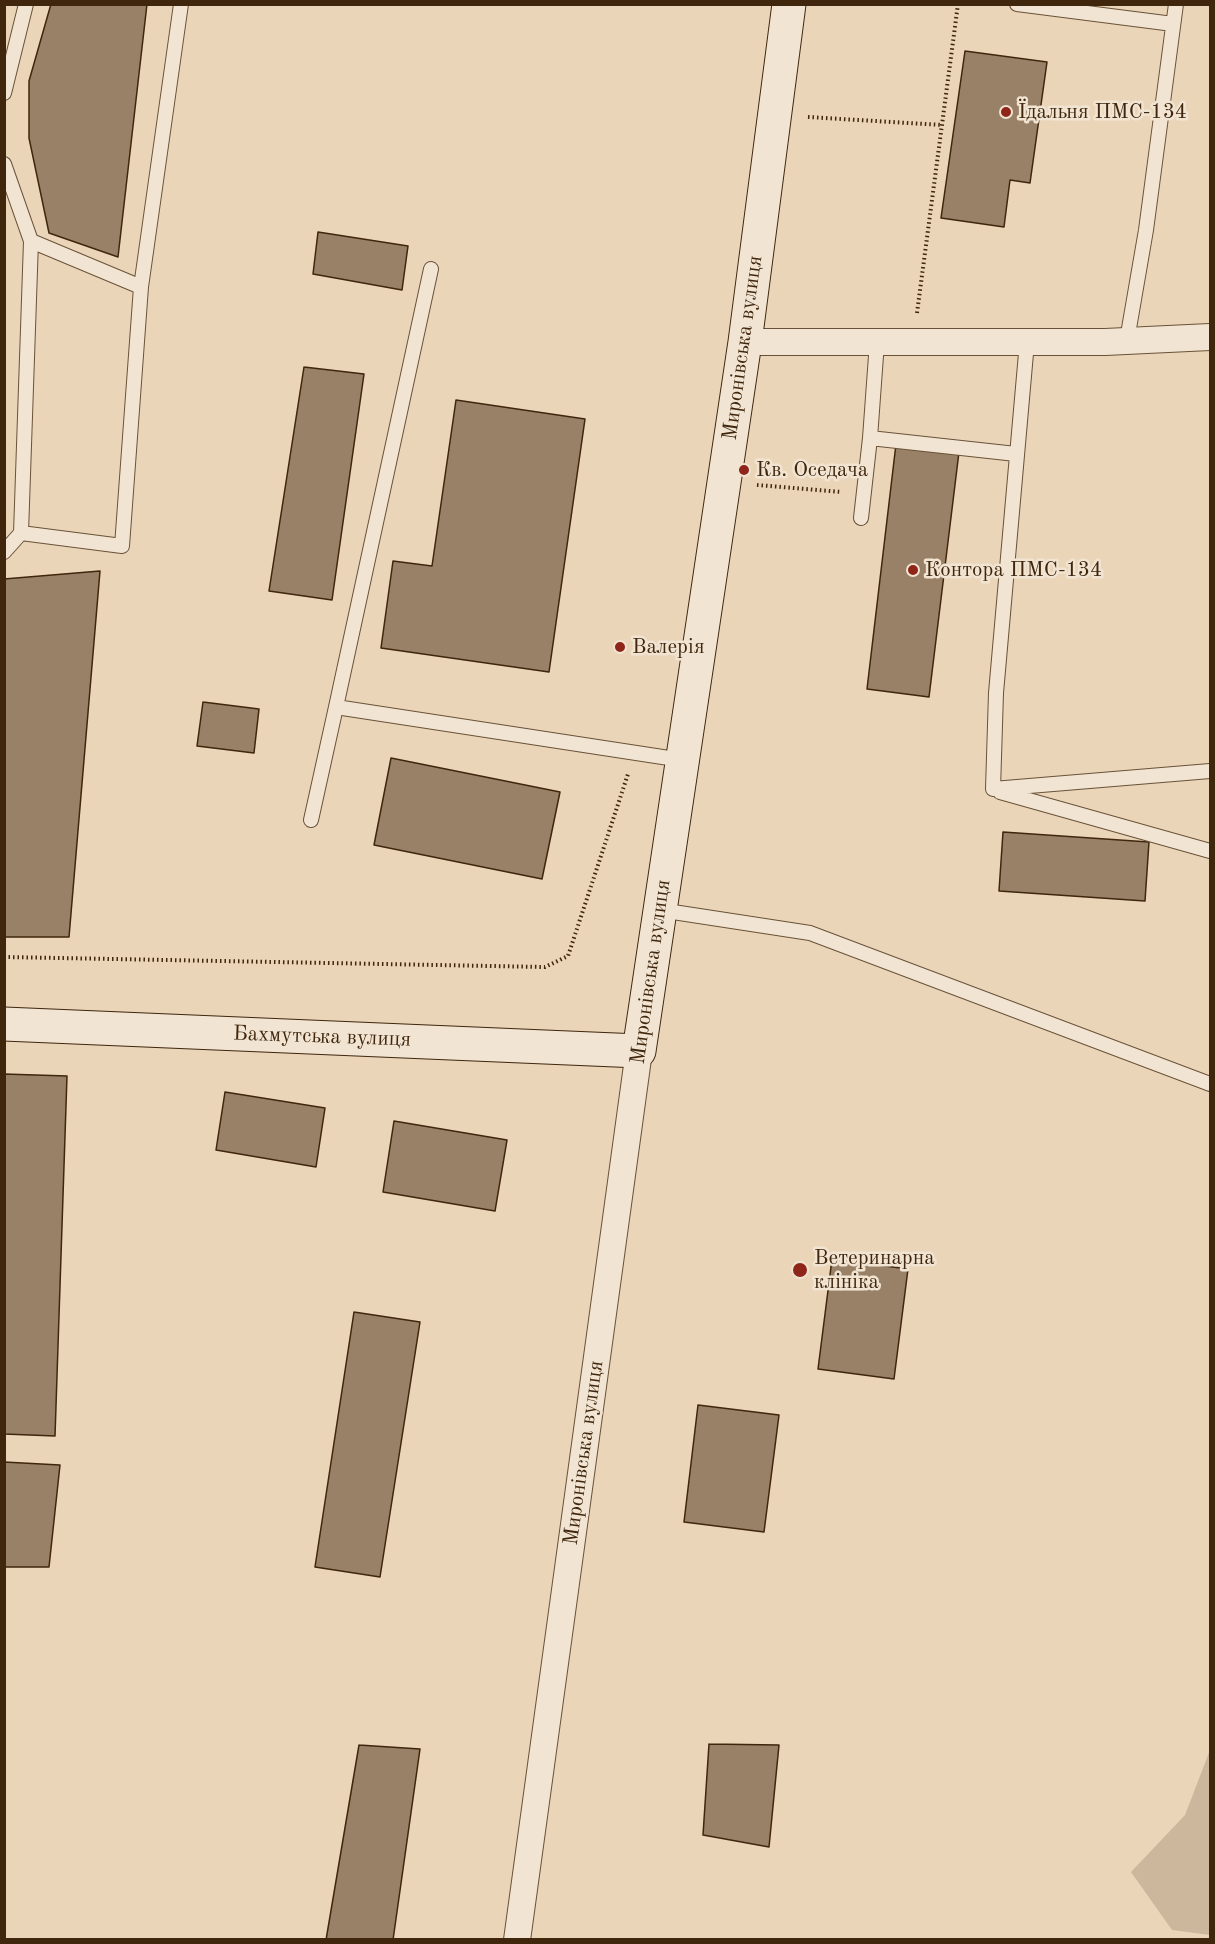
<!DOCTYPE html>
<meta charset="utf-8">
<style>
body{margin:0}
#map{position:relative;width:1215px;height:1944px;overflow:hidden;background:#ead5b9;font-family:"Old Standard TT",serif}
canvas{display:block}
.frame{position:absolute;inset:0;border:6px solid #3f260d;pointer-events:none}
</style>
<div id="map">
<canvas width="1215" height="1944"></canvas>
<div class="frame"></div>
</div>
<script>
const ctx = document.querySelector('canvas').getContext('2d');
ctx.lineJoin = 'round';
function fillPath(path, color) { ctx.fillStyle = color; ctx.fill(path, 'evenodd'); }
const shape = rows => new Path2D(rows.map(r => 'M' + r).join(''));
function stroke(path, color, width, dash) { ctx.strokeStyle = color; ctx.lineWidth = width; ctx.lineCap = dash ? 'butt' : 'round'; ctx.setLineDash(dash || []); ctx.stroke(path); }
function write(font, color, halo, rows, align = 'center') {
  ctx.font = font + ' "Old Standard TT",serif'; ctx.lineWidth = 5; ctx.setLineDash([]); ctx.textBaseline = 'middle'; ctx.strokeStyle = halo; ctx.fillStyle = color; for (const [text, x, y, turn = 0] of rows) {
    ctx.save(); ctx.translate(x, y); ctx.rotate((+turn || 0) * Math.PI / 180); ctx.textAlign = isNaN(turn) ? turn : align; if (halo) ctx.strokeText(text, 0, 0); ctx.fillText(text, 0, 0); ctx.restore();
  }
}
fillPath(shape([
 [1210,1750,1210,1935,1172,1930,1131,1872,1185,1815]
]), '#cdb79c');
const building = shape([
 [51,4,147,4,118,257,49,233,29,138,29,81,51,4],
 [965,51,1047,62,1030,183,1010,180,1004,227,941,218,965,51],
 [318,232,408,246,402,290,313,274,318,232],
 [304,367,364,374,332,600,269,591,304,367],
 [456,400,585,419,549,672,381,648,393,561,432,566,456,400],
 [896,444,959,452,929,697,867,689,896,444],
 [100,571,69,937,4,937,4,579,100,571],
 [203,702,259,709,254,753,197,746,203,702],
 [391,758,560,792,542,879,374,845,391,758],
 [1003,832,1149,842,1145,901,999,891,1003,832],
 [4,1074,67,1076,55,1436,4,1434,4,1074],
 [225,1092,325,1108,316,1167,216,1150,225,1092],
 [394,1121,507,1140,495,1211,383,1192,394,1121],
 [832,1259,908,1269,894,1379,818,1369,832,1259],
 [354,1312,420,1322,380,1577,315,1567,354,1312],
 [698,1405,779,1415,764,1532,684,1522,698,1405],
 [4,1462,60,1465,49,1567,4,1567,4,1462],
 [709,1744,779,1745,769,1847,703,1835,709,1744],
 [359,1745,420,1749,393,1940,326,1940,359,1745]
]);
fillPath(building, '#988166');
stroke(building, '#3f260d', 1.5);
const lane = shape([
 [1017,4,1173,24],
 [4,93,26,4],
 [4,164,31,241,141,287],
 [1127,340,1146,230,1176,4],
 [877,342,870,438,1016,454],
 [1027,342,996,693,993,789,1210,771],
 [861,518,870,438],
 [21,533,31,241],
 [4,552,21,533,122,546,141,287,181,4],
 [336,707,431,269],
 [1000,792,1210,851],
 [311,820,336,707,682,760],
 [660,910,810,933,1210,1084]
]);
const street = shape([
 [745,342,1105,342,1210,337],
 [517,1940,639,1051]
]);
const secondary = shape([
 [4,1024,639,1051,745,342,789,4]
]);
stroke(lane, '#6a5238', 16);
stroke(street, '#6a5238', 28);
stroke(secondary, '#3f260d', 35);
stroke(shape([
 [808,117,942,125],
 [917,313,958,4],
 [757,485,842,492],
 [4,957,545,967,568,956,628,774]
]), '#3f260d', 4, [1.5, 3]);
stroke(lane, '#f1e4d2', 14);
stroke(street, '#f1e4d2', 26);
stroke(secondary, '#f1e4d2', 33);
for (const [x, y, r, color] of [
 [1006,112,6,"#8f2418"],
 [744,470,6,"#8f2418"],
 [913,570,6,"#8f2418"],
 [620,647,6,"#8f2418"],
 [800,1270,8,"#8f2418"]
]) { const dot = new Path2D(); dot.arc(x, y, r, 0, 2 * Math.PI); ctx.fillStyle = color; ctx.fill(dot); stroke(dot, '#f1e4d2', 2); }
write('21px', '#3f260d', '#f1e4d2', [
 ["Їдальня ПМС-134",1018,112],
 ["Кв. Оседача",756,470],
 ["Контора ПМС-134",925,570],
 ["Валерія",632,647],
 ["Ветеринарна",814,1258],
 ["клініка",814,1282]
], 'left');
write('21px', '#3f260d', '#f1e4d2', [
 ["Миронівська вулиця",743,348,-82],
 ["Миронівська вулиця",651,972,-82],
 ["Бахмутська вулиця",322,1037,2],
 ["Миронівська вулиця",584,1453,-82]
]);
</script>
